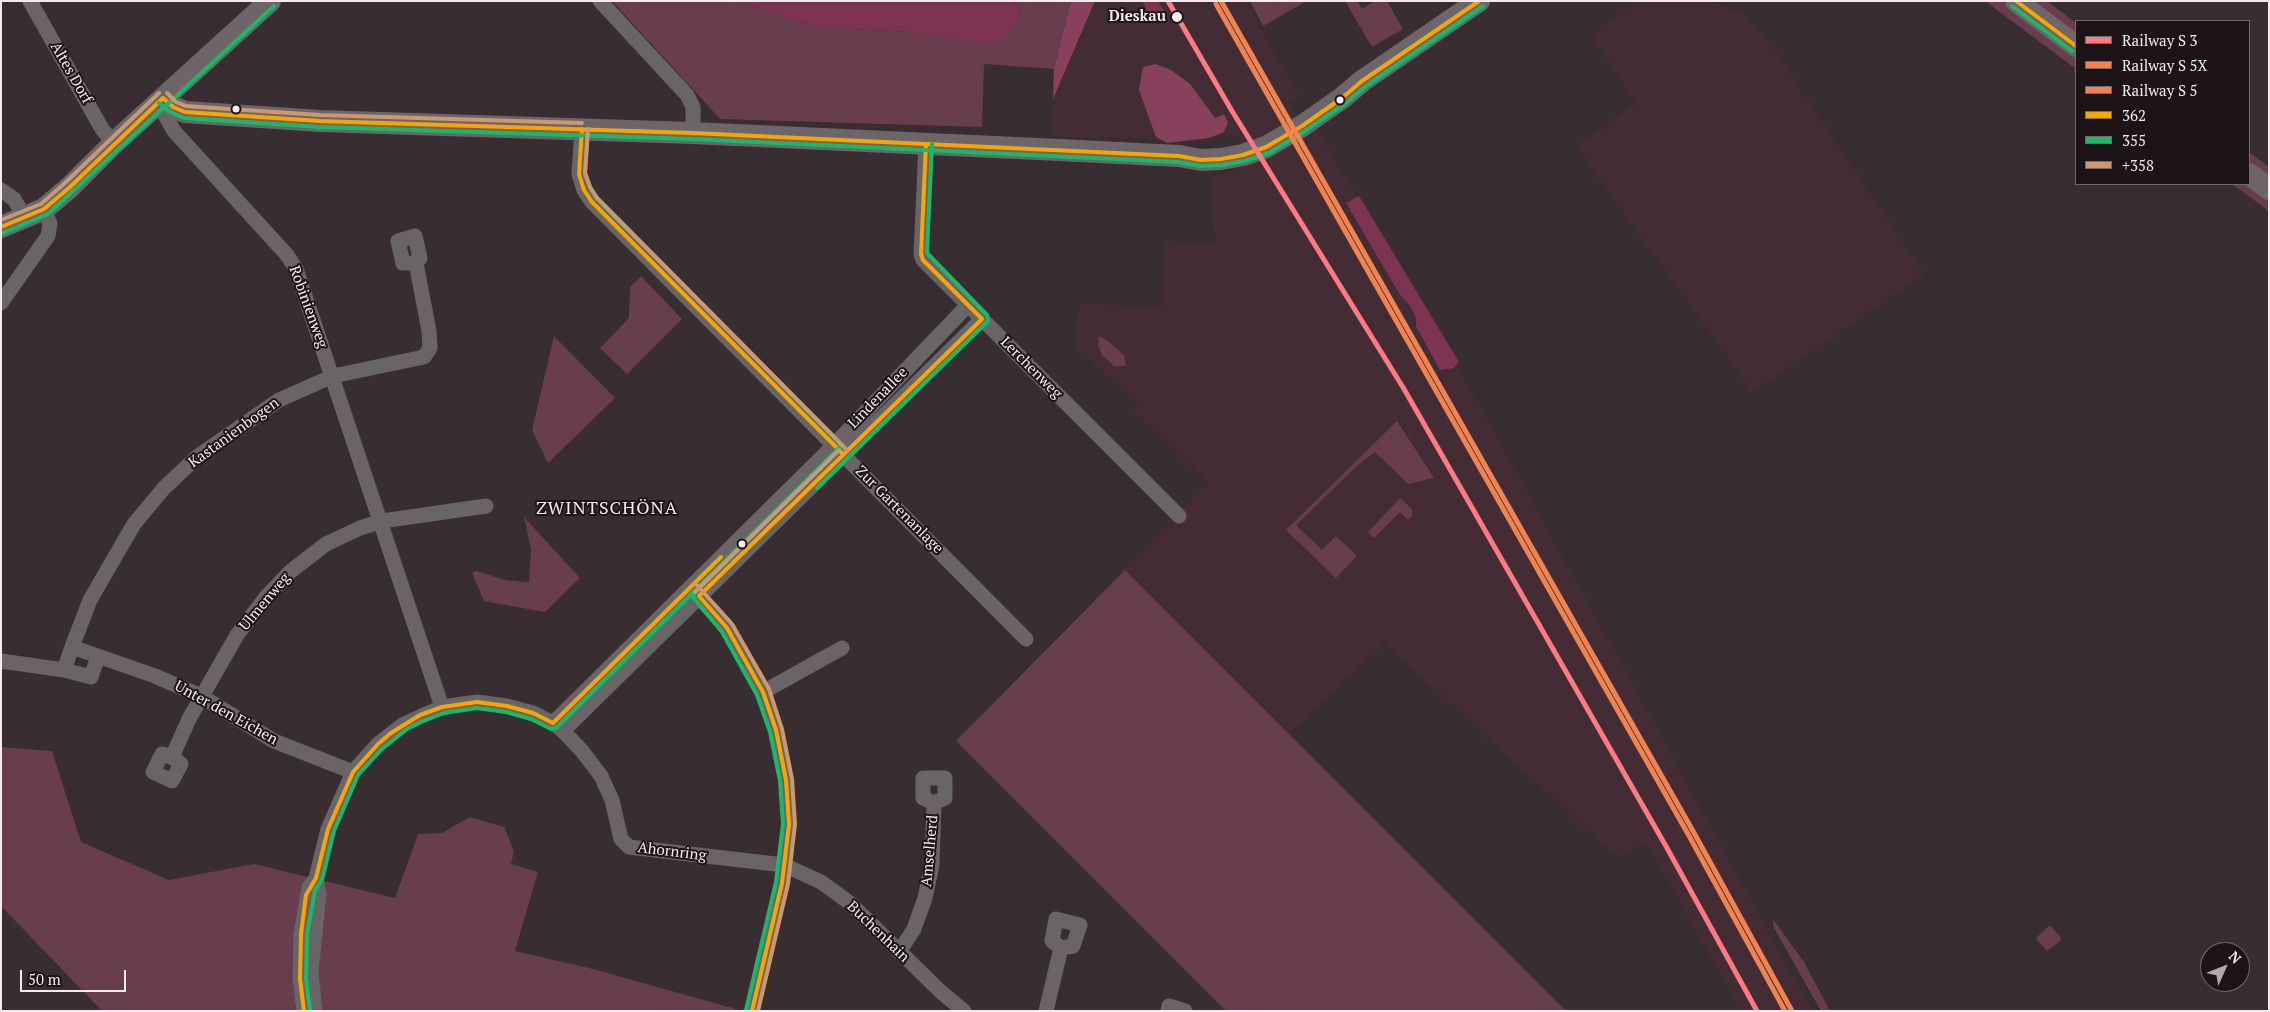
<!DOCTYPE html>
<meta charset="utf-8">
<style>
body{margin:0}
#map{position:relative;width:2270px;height:1012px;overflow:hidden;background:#382d30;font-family:"PT Serif",serif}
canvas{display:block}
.frame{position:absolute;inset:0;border:2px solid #f7eaee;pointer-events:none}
.legend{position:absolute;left:2075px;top:20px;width:175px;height:165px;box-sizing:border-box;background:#1d1417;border:1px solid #746a6d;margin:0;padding:6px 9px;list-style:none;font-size:15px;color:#f7eaee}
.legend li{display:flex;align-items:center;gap:10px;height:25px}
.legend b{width:25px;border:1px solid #746a6d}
.north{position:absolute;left:2200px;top:942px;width:50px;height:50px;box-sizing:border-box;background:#1d1417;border:1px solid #746a6d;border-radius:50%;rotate:46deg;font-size:14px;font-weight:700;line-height:20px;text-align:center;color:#f7eaee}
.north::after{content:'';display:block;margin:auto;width:18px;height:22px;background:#b4a8ac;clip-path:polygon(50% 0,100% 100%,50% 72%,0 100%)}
.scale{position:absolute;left:20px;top:970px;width:106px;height:22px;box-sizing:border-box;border:2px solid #f7eaee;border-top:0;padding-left:6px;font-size:15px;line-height:18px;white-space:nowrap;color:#f7eaee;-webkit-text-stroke:4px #1d1417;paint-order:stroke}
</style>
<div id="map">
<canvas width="2270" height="1012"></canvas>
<div class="frame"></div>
<ul class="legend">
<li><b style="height:6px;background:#fe7a82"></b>Railway S 3</li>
<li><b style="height:6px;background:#f0834f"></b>Railway S 5X</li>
<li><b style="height:6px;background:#f0834f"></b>Railway S 5</li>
<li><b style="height:6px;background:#f7a600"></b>362</li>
<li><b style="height:6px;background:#1ab867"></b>355</li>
<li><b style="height:6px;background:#cd976f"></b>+358</li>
</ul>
<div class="north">N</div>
<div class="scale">50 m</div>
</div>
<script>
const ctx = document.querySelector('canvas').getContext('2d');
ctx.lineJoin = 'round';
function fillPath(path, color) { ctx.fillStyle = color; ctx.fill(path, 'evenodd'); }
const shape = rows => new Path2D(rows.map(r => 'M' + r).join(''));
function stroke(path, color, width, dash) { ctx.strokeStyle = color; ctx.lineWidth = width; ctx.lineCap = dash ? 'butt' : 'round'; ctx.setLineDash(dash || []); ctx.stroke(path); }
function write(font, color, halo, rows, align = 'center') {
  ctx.font = font + ' "PT Serif",serif'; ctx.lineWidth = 4; ctx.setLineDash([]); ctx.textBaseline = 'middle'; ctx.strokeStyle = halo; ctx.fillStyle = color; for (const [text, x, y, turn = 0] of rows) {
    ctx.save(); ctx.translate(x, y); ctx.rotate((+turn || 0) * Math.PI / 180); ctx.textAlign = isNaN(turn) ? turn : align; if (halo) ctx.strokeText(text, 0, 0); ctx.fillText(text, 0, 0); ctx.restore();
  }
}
fillPath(shape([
 [1095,1,1246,1,1298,95,1288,102,1306,133,1316,127,1474,395,1812,1011,1741,1011,1646,841,1618,858,1384,643,1290,733,1124,568,1208,482,1134,412,1139,407,1076,347,1078,303,1162,308,1165,241,1214,243,1211,178,1253,162,1236,136,1170,141,1052,136,1053,99],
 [1638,1,1711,1,1746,16,1770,43,1924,275,1753,392,1576,147,1636,103,1591,35]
]), '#442c34');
fillPath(shape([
 [612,1,737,1,810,25,828,28,912,32,949,36,1017,22,1021,1,1071,1,1054,69,984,64,982,127,720,119],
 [1250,1,1307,1,1263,26],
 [1345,1,1357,1,1362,9,1375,1,1387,1,1403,29,1372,47],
 [1985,1,2002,1,2076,56,2076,69],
 [2029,1,2047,1,2076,23,2076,36],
 [2249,152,2269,167,2269,179,2249,164],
 [2232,184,2249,184,2269,198,2269,211],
 [641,276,682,319,627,374,600,348,629,318,630,287],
 [554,336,615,398,548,463,532,430],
 [1099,336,1108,341,1124,355,1126,366,1114,366,1102,355,1098,345],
 [1397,421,1434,478,1408,484,1375,452,1359,464,1296,525,1322,550,1336,536,1357,556,1336,578,1286,530],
 [1400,498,1412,509,1412,516,1408,520,1400,512,1374,538,1368,532],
 [524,517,580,578,545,612,484,601,472,573,476,571,505,580,529,582,531,549],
 [1125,570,1566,1011,1226,1011,956,741],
 [1,747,52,751,81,842,169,880,254,864,395,898,418,834,442,833,470,817,504,827,514,851,511,864,538,872,515,951,593,969,743,1011,102,1011,1,906],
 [1773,919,1804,962,1830,1011,1821,1011,1774,928],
 [2049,926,2051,926,2061,938,2060,941,2047,951,2037,940,2037,937]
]), '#683d4d');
fillPath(shape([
 [1071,1,1095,1,1053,99,1054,69],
 [1156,64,1171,70,1190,84,1215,118,1224,114,1228,122,1224,132,1209,138,1167,143,1156,137,1139,90,1143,67]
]), '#88415c');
fillPath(shape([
 [737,1,1021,1,1017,22,1003,40,990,43,912,32,828,28,810,25],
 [1142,1,1158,1,1166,15,1157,20,1152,19],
 [1359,196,1459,362,1454,368,1440,370,1416,326,1416,317,1411,307,1400,295,1346,203]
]), '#7d3452');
stroke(shape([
 [30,1,102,129,114,143],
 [600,1,687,95,693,107,693,133],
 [158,103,174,131,287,255,296,269,442,707],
 [582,129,579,174,584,190,592,202,1026,639],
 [926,144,921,254,923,260,1179,516],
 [1,190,14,199,25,218],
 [1,303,48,236,50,224,44,209],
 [692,590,727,628,741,651,763,692,776,730,786,780,789,824,782,883,752,1011],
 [72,647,90,600,134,524,164,488,197,457,279,400,333,376,424,357,430,348,429,331,416,263,420,258,415,236,398,241,403,263,416,263],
 [1,661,64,670,72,647,155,676,201,696,274,741,353,772],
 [64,670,91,677,98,657],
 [763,692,842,648],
 [553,723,834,445,968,305],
 [563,731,982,319],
 [172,757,181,764,172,781,153,772,162,754,172,757,189,719,237,635,266,597,291,571,326,544,360,528,382,521,486,506],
 [1056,919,1080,925,1073,946,1061,948,1052,941,1056,919],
 [899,952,914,929,925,898,932,865,934,803,945,798,945,778,923,778,923,798,934,803],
 [304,1011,300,979,301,934,309,887,316,878],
 [315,1011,311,972,319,894,316,878,328,829,353,772,378,744,404,724,442,707,477,702,507,706,533,713,553,723,563,731,582,751,601,776,612,800,621,839,629,847,784,865,821,882,850,903,941,992,964,1011],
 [1046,1011,1061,948],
 [1168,1011,1169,1006,1185,1011]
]), '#696466', 15);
stroke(shape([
 [2016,1,2076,46],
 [163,98,173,107,185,112,320,121,693,133,1059,150,1179,156,1201,160,1221,159,1243,155,1266,147,1302,126,1342,98,1362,81,1479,1],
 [2249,174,2269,189],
 [1,227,44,209,70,187,114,143,270,1]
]), '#6d6567', 22);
stroke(shape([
 [2016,1,2076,46],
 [163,98,173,107,185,112,320,121,693,133,1179,156,1201,160,1221,159,1243,155,1266,147,1302,126,1342,98,1362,81,1479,1],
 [582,129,579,174,584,190,592,202,843,454],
 [1,227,44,209,70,187,163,98],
 [699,596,982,319,923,260,921,254,926,144],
 [699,596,727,628,763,692,776,730,786,780,789,824,782,883,752,1011],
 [553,723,721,557],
 [304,1011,300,979,301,934,306,895,316,878,328,829,353,772,378,744,391,733,420,715,442,707,477,702,507,706,533,713,553,723]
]), '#f7a600', 4);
stroke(shape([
 [2012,6,2072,51],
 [159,103,170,112,184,118,320,127,693,139,1178,162,1201,166,1221,165,1245,161,1269,153,1305,131,1346,103,1366,86,1483,6],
 [3,233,48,214,274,6],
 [817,488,988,321,987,315,927,253,932,144],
 [733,555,695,592,693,597,722,632,757,695,770,732,780,781,783,824,776,882,746,1010],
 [310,1010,306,979,307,935,315,890,322,880,334,831,358,775,382,749,407,729,423,721,444,713,477,708,506,712,531,719,551,729,556,728,840,447,838,441,597,198,590,187,585,173,588,129]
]), '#1ab867', 4);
stroke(shape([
 [167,93,176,102,186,106,199,107,320,115,582,123],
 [588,129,585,173,590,187,597,198,847,450],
 [1,220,41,204,66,182,159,93],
 [695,583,732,624,769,689,782,729,792,779,795,824,788,884,758,1011],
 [695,592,839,450]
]), '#cd976f', 4);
stroke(shape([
 [1168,1,1232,111,1404,389,1667,848,1757,1011]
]), '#fe7a82', 5);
stroke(shape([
 [1221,1,1693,831,1792,1011]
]), '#f0834f', 5);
stroke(shape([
 [1216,4,1688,834,1785,1011]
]), '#f0834f', 5);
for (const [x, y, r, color] of [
 [1177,17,6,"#f7eaee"],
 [1340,100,4.5,"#f7eaee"],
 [236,109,4.5,"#f7eaee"],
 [742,544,4.5,"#f7eaee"]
]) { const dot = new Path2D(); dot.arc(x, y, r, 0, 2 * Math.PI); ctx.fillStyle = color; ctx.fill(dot); stroke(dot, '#1d1417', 2); }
write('bold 15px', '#f7eaee', '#1d1417', [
 ["Dieskau",1166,17]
], 'right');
write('15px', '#f7eaee', '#1d1417', [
 ["Altes Dorf",71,73,60],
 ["Robinienweg",308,307,70],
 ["Lerchenweg",1031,368,45],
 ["Lindenallee",878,398,-46],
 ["Kastanienbogen",234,433,-36],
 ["Zur Gartenanlage",899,510,45],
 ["Ulmenweg",265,602,-50],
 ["Unter den Eichen",226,713,29],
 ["Amselherd",930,851,-85],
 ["Ahornring",672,852,7],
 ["Buchenhain",878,932,44]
]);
ctx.letterSpacing = '1px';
write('18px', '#f7eaee', '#1d1417', [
 ["ZWINTSCHÖNA",607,509]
]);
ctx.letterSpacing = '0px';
</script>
